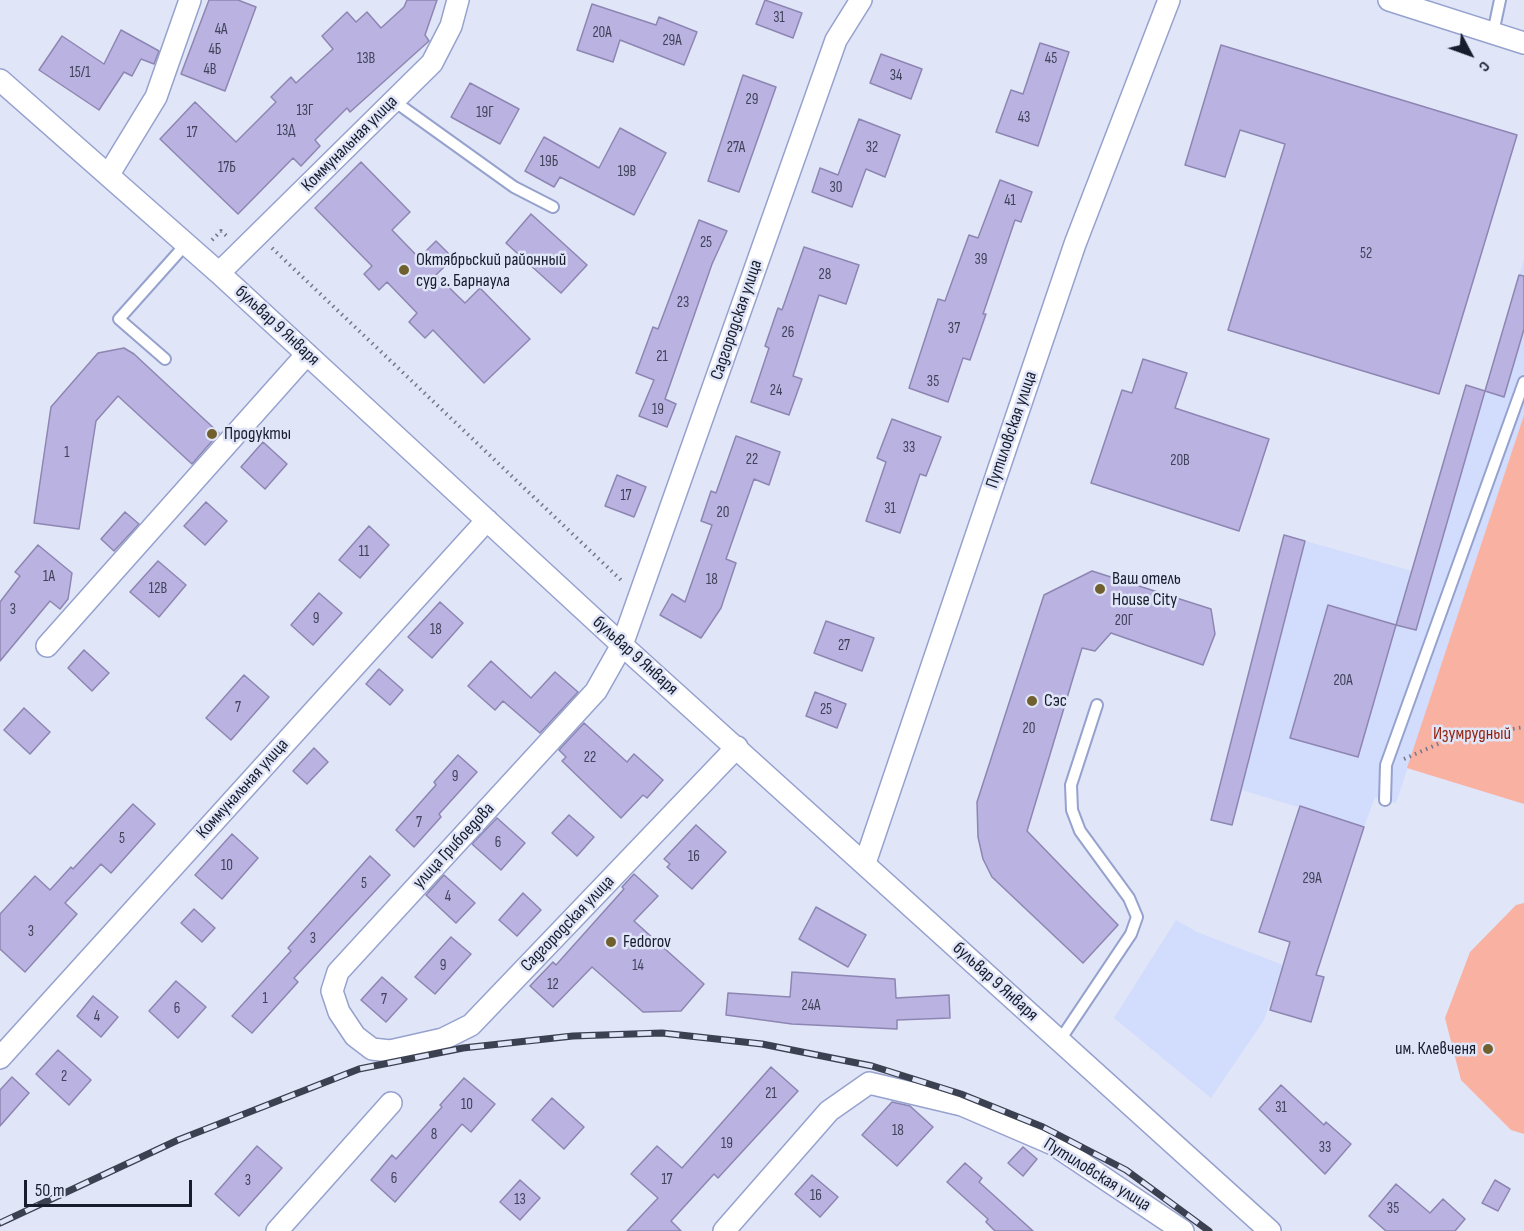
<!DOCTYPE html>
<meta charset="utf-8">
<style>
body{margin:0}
#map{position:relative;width:1524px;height:1231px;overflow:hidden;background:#e0e5f8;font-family:"Sofia Sans Condensed",sans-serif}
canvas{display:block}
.north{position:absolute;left:1440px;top:24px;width:60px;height:60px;-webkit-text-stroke:4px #e0e5f8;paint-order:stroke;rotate:131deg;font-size:16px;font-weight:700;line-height:24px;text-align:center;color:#181d2e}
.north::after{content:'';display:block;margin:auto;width:21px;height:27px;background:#181d2e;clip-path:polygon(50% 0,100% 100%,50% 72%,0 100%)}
.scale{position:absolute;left:24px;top:1180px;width:168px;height:27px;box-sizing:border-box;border:3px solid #181d2e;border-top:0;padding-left:8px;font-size:18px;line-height:21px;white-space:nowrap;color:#181d2e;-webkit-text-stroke:4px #e0e5f8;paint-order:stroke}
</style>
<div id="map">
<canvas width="1524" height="1231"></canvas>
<div class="north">С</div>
<div class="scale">50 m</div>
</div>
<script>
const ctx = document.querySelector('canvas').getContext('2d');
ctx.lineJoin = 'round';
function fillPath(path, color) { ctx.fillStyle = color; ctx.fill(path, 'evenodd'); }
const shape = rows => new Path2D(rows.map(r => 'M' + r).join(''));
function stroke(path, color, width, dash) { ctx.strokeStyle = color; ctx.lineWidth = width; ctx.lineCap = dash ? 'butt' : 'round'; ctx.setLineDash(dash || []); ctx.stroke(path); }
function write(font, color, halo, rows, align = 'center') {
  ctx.font = font + ' "Sofia Sans Condensed",sans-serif'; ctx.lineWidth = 5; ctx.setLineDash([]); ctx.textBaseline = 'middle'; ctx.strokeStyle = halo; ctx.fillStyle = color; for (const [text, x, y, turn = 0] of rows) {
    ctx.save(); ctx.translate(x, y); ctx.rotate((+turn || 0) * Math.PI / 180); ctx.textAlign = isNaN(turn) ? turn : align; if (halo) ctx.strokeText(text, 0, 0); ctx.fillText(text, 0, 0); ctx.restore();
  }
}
fillPath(shape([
 [1524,258,1524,415,1396,803,1375,797,1364,827,1242,790,1232,825,1211,820,1284,535,1412,571,1466,385,1486,391],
 [1176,920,1197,932,1283,965,1264,1020,1211,1098,1114,1018]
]), '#d2dcfc');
fillPath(shape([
 [1524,415,1524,804,1407,768],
 [1524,903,1524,1134,1511,1130,1461,1080,1445,1018,1470,952,1516,905]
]), '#f9b1a2');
const building = shape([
 [209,0,238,0,256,7,225,91,181,74,209,0],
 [407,0,437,0,425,35,429,41,350,112,347,108,315,140,320,146,301,166,293,158,238,214,160,139,195,102,236,142,276,102,271,97,291,77,296,83,333,49,322,36,347,12,356,22,367,12,381,28,404,7,407,0],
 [765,0,802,13,793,38,756,24,765,0],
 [592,4,656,25,659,17,697,32,684,65,620,40,613,62,577,50,592,4],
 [121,30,159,51,154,64,141,59,132,76,124,72,99,110,39,70,62,36,104,64,121,30],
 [1040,43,1069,52,1038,146,996,132,1011,90,1023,94,1040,43],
 [1221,45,1517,135,1439,394,1228,330,1285,144,1240,130,1225,177,1185,165,1221,45],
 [881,54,922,69,911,99,870,83,881,54],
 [743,75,776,87,739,192,708,181,743,75],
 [470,83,519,109,500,144,451,117,470,83],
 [859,119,900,135,885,177,866,169,852,207,812,192,820,168,838,175,859,119],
 [620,128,666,153,634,215,560,177,554,187,525,171,544,137,599,168,620,128],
 [361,162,410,212,392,230,419,258,436,241,453,258,436,275,465,303,480,288,530,339,484,383,433,330,425,338,409,322,417,313,387,282,379,290,364,274,372,266,315,208,361,162],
 [1000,180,1032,192,1021,222,1015,220,983,314,986,314,970,360,963,358,948,402,909,388,938,299,945,301,969,235,978,238,1000,180],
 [531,214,587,265,561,293,506,243,531,214],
 [699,220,727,231,712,264,665,399,676,404,667,427,639,416,654,380,636,373,653,327,658,329,699,220],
 [804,247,859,265,846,304,819,295,793,376,802,379,789,415,751,402,769,348,765,346,778,308,782,310,804,247],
 [1519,275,1524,276,1524,329,1504,397,1485,391,1519,275],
 [124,348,134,354,219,433,192,464,118,396,96,421,79,529,34,523,51,407,98,353,124,348],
 [1143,359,1187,373,1175,408,1269,439,1239,531,1091,483,1122,390,1132,393,1143,359],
 [1466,385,1485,391,1416,630,1396,625,1466,385],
 [892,419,941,437,926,476,920,474,900,533,866,521,886,462,877,458,892,419],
 [736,436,780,452,769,485,754,479,726,559,736,563,721,608,701,638,660,615,672,594,685,602,712,525,701,521,711,491,716,493,736,436],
 [263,442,287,464,265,489,241,467,263,442],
 [617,475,646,487,634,517,605,506,617,475],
 [206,502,227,521,205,545,184,526,206,502],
 [125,512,139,524,114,551,101,539,125,512],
 [369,526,389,545,360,578,339,560,369,526],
 [1284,535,1305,541,1232,825,1211,820,1284,535],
 [38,545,72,573,68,599,60,609,50,601,0,661,0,602,20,576,15,572,38,545],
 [158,561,186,585,159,617,130,592,158,561],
 [1092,571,1211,609,1215,634,1203,665,1111,633,1095,651,1082,648,1027,831,1118,925,1083,963,992,877,983,859,978,837,977,802,1044,595,1092,571],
 [319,593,342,613,313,645,291,625,319,593],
 [440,602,463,623,432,658,408,637,440,602],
 [1328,605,1396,625,1358,757,1290,738,1328,605],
 [826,621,874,638,862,671,814,653,826,621],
 [84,650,109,673,92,691,68,668,84,650],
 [491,661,531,698,555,672,578,692,540,733,503,701,495,710,468,686,491,661],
 [379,669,403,690,390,705,366,684,379,669],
 [244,675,269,697,231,740,206,718,244,675],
 [815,692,846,704,837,728,806,716,815,692],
 [24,708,50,732,30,754,4,730,24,708],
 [584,723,627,762,634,754,663,780,647,798,643,795,621,818,562,761,566,757,559,750,584,723],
 [314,748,328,762,307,784,293,771,314,748],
 [458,755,477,772,439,814,441,817,414,847,396,830,436,785,434,782,458,755],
 [133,804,155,824,111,873,101,864,65,903,77,914,25,972,0,949,0,914,35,876,50,890,71,867,73,869,133,804],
 [1300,806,1364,827,1316,975,1324,977,1311,1022,1270,1010,1290,942,1259,932,1300,806],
 [569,815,594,837,577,856,552,833,569,815],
 [497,818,525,843,501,870,472,844,497,818],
 [696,825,726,852,692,889,667,867,670,864,664,859,696,825],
 [232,834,258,858,222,899,195,875,232,834],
 [370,856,390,875,294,978,298,982,252,1033,232,1016,291,951,288,948,370,856],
 [634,874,658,896,634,921,704,984,681,1011,643,1012,592,967,553,1007,530,986,553,962,556,965,624,889,622,887,634,874],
 [444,875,475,903,456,923,426,895,444,875],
 [523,893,541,910,517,936,499,920,523,893],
 [816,907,866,935,848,967,799,939,816,907],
 [194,909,215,928,202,942,181,923,194,909],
 [451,937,471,954,435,994,415,977,451,937],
 [792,972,895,979,896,998,949,995,950,1018,897,1020,897,1029,792,1024,726,1015,728,993,790,997,792,972],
 [382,977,407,999,386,1022,361,1000,382,977],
 [176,981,206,1007,178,1038,149,1011,176,981],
 [93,996,118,1017,101,1037,77,1016,93,996],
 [58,1050,91,1080,69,1105,36,1074,58,1050],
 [771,1067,798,1091,718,1178,714,1174,671,1221,681,1231,627,1231,658,1198,631,1174,657,1146,682,1168,771,1067],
 [12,1077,29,1093,0,1126,0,1090,12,1077],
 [464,1078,495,1104,471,1132,462,1124,395,1202,371,1180,392,1155,396,1159,442,1107,440,1105,464,1078],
 [1281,1085,1324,1125,1326,1122,1351,1144,1325,1174,1259,1109,1281,1085],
 [552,1098,584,1127,564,1149,532,1120,552,1098],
 [892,1102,910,1106,933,1127,897,1166,862,1135,892,1102],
 [257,1146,282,1168,239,1216,215,1194,257,1146],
 [1023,1147,1037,1159,1023,1176,1008,1163,1023,1147],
 [965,1163,982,1178,979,1182,1033,1231,995,1231,986,1222,988,1219,947,1182,965,1163],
 [812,1175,838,1197,820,1217,795,1194,812,1175],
 [520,1180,540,1198,520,1220,500,1202,520,1180],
 [1495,1180,1510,1189,1498,1211,1482,1203,1495,1180],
 [1396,1184,1430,1213,1443,1199,1465,1219,1455,1231,1386,1231,1369,1216,1396,1184]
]);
fillPath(building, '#bab3e1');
stroke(building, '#8d86b2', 1.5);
const service = shape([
 [1493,33,1500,0],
 [394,101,514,187,553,207],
 [165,359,119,319,186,244],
 [1385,800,1386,765,1524,382],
 [1060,1040,1131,934,1137,917,1129,898,1080,831,1072,810,1071,785,1097,705]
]);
const minor = shape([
 [1389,0,1524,43],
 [0,80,219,273,622,645,1270,1231],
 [109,174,156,97,190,0],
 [219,273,432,63,451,26,458,0],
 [47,646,307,354],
 [737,747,471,1025,443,1039,390,1051,372,1049,355,1036,339,1012,332,991,338,972,596,691,622,645,836,40,861,0],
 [865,863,1075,244,1169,0],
 [0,1058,487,520],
 [277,1231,391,1103],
 [724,1231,829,1111,869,1083,962,1105,1053,1144,1183,1231]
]);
stroke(service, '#96a2ce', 14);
stroke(minor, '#96a2ce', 24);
stroke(shape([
 [212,240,221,231,228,237],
 [272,248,623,582],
 [1404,759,1447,740,1524,727]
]), '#73788a', 4, [1.5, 4.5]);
stroke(service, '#fff', 10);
stroke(minor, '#fff', 21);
const rail = shape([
 [0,1223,178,1140,359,1069,463,1048,573,1036,662,1033,762,1044,872,1066,961,1094,1043,1127,1126,1170,1209,1231]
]);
stroke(rail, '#3c4152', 7);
stroke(rail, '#e0e5f8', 4.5, [14]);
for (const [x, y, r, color] of [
 [404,270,6,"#70602e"],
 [212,434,6,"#70602e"],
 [1100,589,6,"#70602e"],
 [1032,701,6,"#70602e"],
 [611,942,6,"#70602e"],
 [1488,1049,6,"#70602e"]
]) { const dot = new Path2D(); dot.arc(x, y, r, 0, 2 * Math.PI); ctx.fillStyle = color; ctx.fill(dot); stroke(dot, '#e0e5f8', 2); }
write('15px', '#40425b', null, [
 ["31",779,18],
 ["4А",221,30],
 ["20А",602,33],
 ["29А",672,41],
 ["4Б",215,50],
 ["13В",366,59],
 ["45",1051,59],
 ["4В",210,70],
 ["15/1",80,73],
 ["34",896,76],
 ["29",752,100],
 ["13Г",305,111],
 ["19Г",485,113],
 ["43",1024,118],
 ["13Д",286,131],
 ["17",192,133],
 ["27А",736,148],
 ["32",872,148],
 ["19Б",549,162],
 ["17Б",227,168],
 ["19В",627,172],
 ["30",836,188],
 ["41",1010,201],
 ["25",706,243],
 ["52",1366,254],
 ["39",981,260],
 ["28",825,275],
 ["23",683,303],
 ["37",954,329],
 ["26",788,333],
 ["21",662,357],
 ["35",933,382],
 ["24",776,391],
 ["19",658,410],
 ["33",909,448],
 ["1",67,453],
 ["22",752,460],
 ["20В",1180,461],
 ["17",626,496],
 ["31",890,509],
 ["20",723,513],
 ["11",364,552],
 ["1А",49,577],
 ["18",712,580],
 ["12В",158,589],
 ["3",13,610],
 ["9",316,619],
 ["20Г",1124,621],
 ["18",436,630],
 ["27",844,646],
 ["20А",1343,681],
 ["7",238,708],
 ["25",826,710],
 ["20",1029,729],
 ["22",590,758],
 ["9",455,777],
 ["7",419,823],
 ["5",122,839],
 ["6",498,843],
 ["16",694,857],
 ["10",227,866],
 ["29А",1312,879],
 ["5",364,884],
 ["4",448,897],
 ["3",31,932],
 ["3",313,939],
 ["9",443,966],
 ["14",638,966],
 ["12",553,985],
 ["1",265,999],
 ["7",384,1000],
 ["24А",811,1006],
 ["6",177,1009],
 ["4",97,1017],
 ["2",64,1077],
 ["21",771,1094],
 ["10",467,1105],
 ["31",1281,1108],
 ["18",898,1131],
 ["8",434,1135],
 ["19",727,1144],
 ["33",1325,1148],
 ["6",394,1179],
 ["17",667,1180],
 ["3",248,1181],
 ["16",816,1196],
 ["13",520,1200],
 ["35",1393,1209]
]);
write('18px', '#181d2e', '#e0e5f8', [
 ["Коммунальная улица",350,144,-45],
 ["Садгородская улица",737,320,-71],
 ["бульвар 9 Января",277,326,43],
 ["Путиловская улица",1012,430,-71],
 ["бульвар 9 Января",635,656,42],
 ["Коммунальная улица",243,789,-48],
 ["улица Грибоедова",454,846,-47],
 ["Садгородская улица",568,924,-46],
 ["бульвар 9 Января",995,982,42],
 ["Путиловская улица",1097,1175,32]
]);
write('18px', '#181d2e', '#e0e5f8', [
 ["Октябрьский районный",416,260],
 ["суд г. Барнаула",416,281],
 ["Продукты",224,434],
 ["Ваш отель",1112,579],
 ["House City",1112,600],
 ["Сэс",1044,701],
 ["Fedorov",623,942],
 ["им. Клевченя",1476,1049,"right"]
], 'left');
write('18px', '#921f09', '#e0e5f8', [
 ["Изумрудный",1472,734]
]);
</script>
